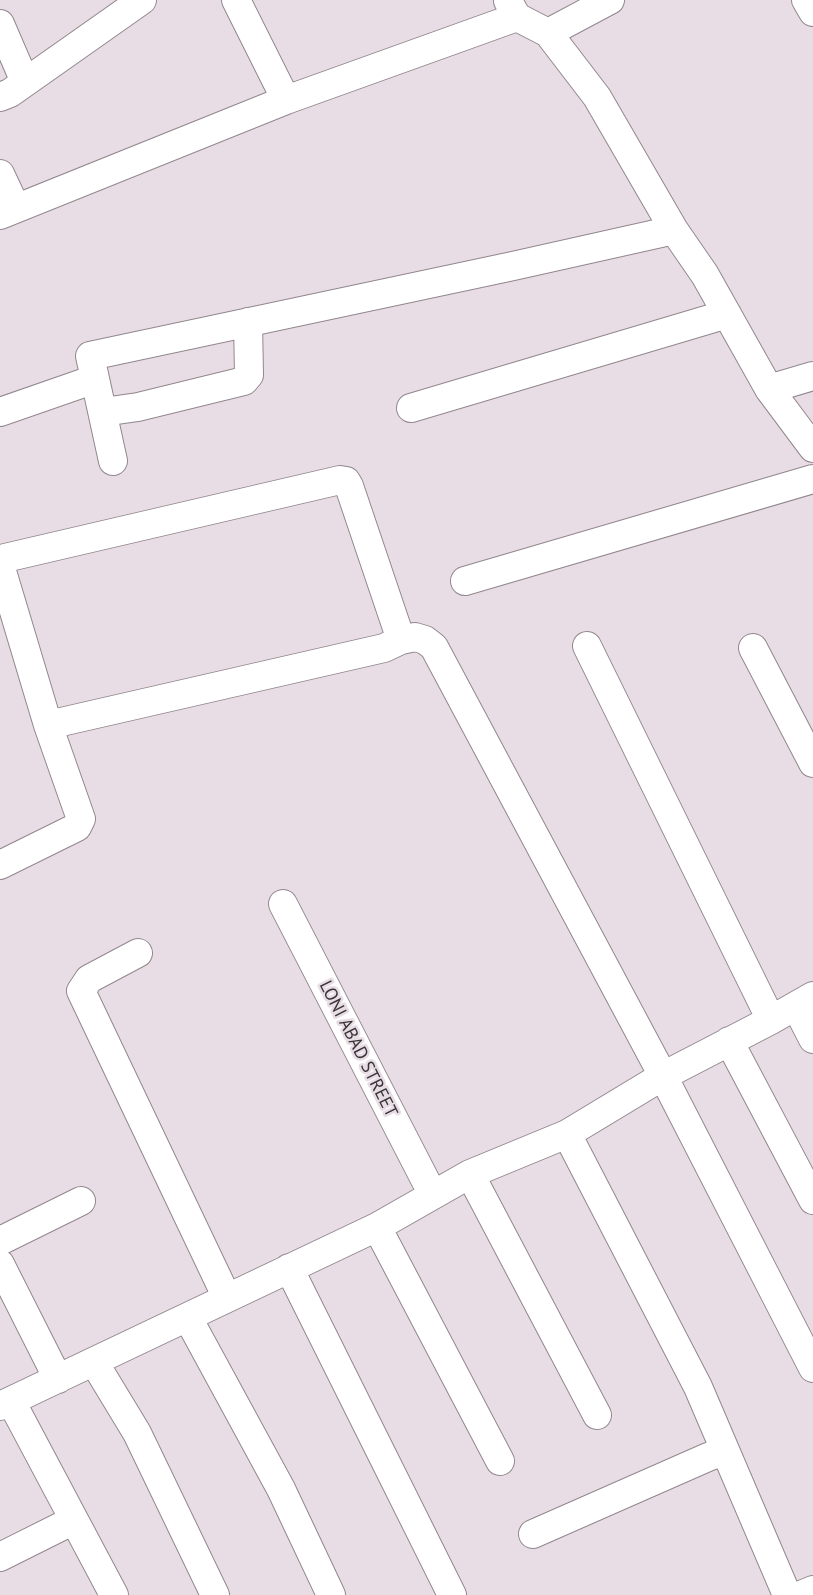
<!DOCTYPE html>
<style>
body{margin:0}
canvas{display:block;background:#e8dde4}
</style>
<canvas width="813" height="1595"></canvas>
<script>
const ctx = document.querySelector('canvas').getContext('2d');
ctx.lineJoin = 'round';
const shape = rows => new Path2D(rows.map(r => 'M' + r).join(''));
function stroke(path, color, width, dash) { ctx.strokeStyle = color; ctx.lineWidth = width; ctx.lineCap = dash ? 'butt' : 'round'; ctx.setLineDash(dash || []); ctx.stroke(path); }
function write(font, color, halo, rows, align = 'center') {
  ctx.font = font + ' "PT Sans",sans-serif'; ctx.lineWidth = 5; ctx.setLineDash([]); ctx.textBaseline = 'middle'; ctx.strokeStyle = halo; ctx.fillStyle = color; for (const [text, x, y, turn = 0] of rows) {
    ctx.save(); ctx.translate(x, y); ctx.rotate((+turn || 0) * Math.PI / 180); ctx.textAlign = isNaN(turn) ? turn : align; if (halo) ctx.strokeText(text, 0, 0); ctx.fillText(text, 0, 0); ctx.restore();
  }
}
const minor = shape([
 [236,0,286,100],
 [806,0,813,12],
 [508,1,517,17,548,33,597,97,674,230,705,275,769,389,813,448],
 [0,24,25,82],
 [548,33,610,0],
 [0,97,10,93,142,0],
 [0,174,16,208],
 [0,215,286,100,517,17],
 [769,389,813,376],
 [411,408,727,314],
 [0,412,95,379],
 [103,412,138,407,244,381,249,375,248,322],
 [113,461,90,356,513,266,674,230],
 [465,581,813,479],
 [587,646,771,1020],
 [753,648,813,763],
 [48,725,384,648,401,640,415,637,425,640,434,647,663,1076,813,1368],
 [0,865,77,827,81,819,48,725,1,568,1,563,5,558,340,480,346,481,349,486,401,640],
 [283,904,433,1195],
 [138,953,89,979,81,991,227,1298],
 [796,1006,813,1039],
 [729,1041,813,1200],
 [567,1134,698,1387,787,1595],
 [470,1174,597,1415],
 [377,1227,500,1461],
 [0,1241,81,1201],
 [0,1264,58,1379],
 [289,1268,452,1595],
 [188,1318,281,1489,331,1595],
 [94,1362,137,1433,215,1595],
 [11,1401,114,1595],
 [0,1406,377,1227,470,1174,567,1134,663,1076,771,1020,813,996],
 [533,1534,708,1457,724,1451],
 [0,1557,74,1520],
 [801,1595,813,1590]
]);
stroke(minor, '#92878e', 30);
stroke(minor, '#fff', 28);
write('18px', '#383436', '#e8dde4', [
 ["LONI ABAD STREET",358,1049,63]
]);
</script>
